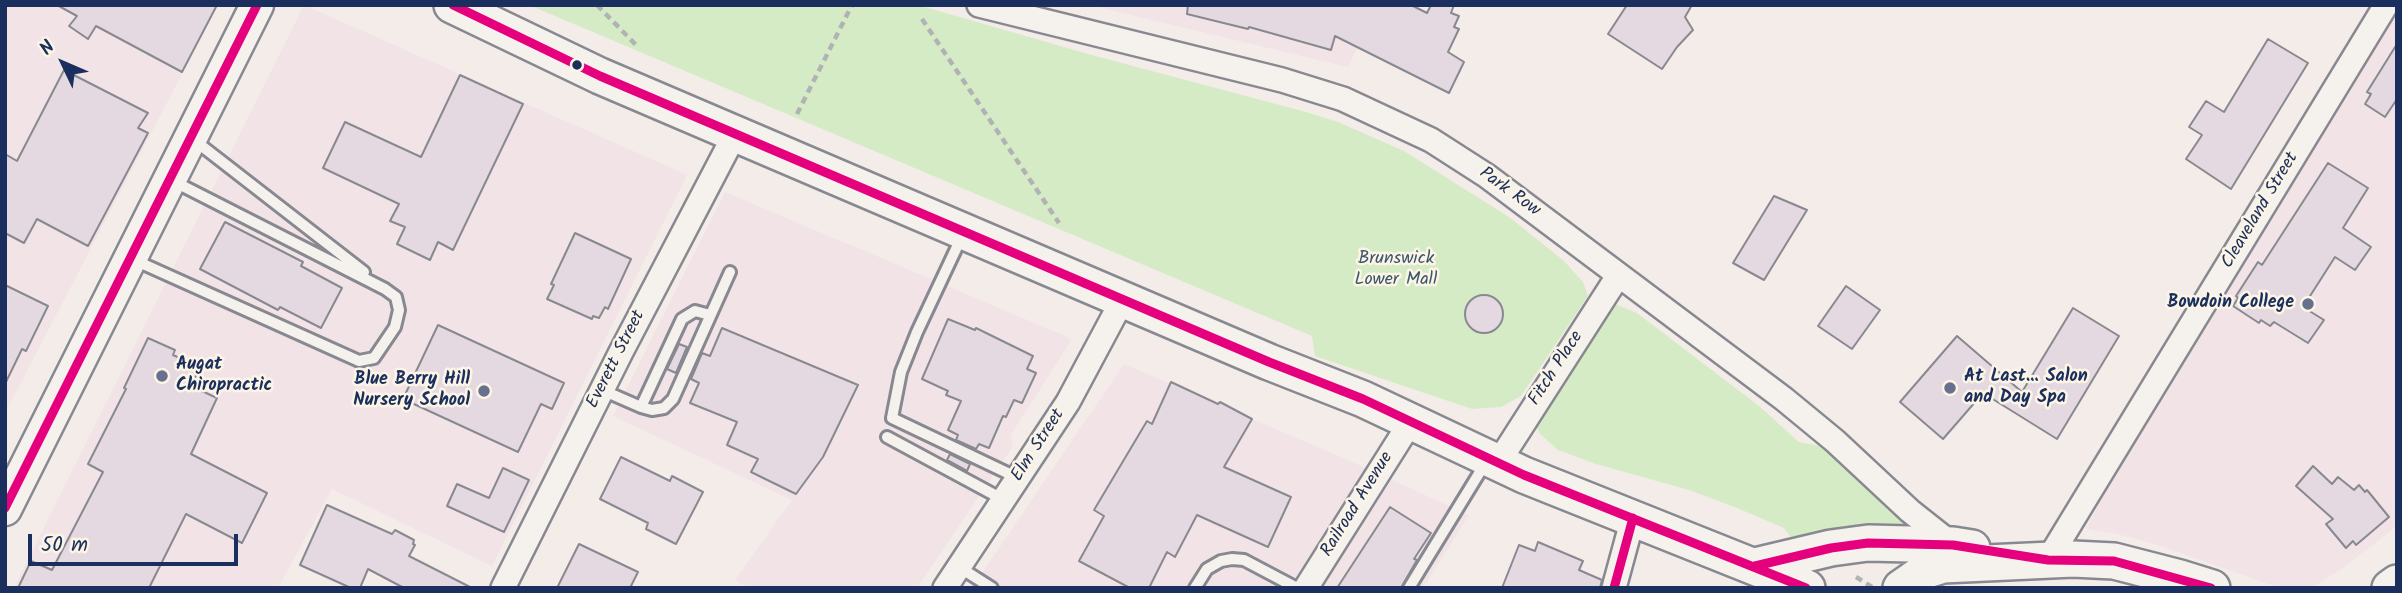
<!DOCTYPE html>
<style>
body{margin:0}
#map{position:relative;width:2402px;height:593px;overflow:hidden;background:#f3ece9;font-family:Kalam,sans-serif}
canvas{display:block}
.frame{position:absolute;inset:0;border:7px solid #1b2f5e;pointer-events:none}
.north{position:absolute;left:28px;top:28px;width:70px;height:70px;-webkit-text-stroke:5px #fcf5e5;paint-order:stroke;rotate:314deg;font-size:19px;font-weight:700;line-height:28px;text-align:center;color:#1b2f5e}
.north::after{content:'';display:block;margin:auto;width:24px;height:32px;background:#1b2f5e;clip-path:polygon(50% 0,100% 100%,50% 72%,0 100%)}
.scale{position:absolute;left:28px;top:534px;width:210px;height:32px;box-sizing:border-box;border:4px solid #1b2f5e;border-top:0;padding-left:9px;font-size:21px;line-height:24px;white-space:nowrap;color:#1b2f5e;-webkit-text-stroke:5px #fcf5e5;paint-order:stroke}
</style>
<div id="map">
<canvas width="2402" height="593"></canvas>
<div class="frame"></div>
<div class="north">N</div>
<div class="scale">50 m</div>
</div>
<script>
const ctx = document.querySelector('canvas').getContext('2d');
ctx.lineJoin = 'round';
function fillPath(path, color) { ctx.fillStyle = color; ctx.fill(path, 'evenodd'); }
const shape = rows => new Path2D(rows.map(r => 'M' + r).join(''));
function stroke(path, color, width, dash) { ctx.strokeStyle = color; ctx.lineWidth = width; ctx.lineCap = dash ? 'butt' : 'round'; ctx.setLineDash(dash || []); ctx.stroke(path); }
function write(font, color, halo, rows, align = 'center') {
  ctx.font = font + ' Kalam,sans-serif'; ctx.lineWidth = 5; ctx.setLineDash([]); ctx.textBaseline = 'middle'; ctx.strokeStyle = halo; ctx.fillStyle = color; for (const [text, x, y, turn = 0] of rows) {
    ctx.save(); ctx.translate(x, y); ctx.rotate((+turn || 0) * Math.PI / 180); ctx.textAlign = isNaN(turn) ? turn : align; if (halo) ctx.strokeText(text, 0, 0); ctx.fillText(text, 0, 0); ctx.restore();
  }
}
fillPath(shape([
 [5,5,218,5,5,413],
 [304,5,687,175,492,566,332,489,278,588,14,588],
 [1089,5,1377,5,1348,67],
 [2397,10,2397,526,2344,567,2312,588,2280,588,2152,543,2117,534,2086,529,2128,448,2174,377],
 [725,192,1070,338,1071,341,1010,436,1013,446,917,588,748,588,735,580,792,500,613,416],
 [1124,364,1359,465,1469,515,1423,588,972,588]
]), '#f2e3e7');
fillPath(shape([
 [529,5,918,5,1088,54,1306,112,1338,122,1404,151,1509,217,1563,260,1583,282,1588,296,1521,396,1501,407,1472,409,1315,356,1312,336],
 [1610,305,1617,305,1637,313,1759,406,1799,442,1831,448,1914,530,1794,541,1784,528,1737,508,1689,490,1596,464,1558,450,1540,434,1534,422]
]), '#d5ebc6');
const building = shape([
 [57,5,217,5,182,72,96,26,88,39,69,26,77,16,57,5],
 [1188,5,1411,5,1427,13,1431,5,1454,5,1451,13,1459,16,1454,27,1459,29,1448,52,1464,62,1449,93,1335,36,1331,50,1249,27,1248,29,1187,14,1188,5],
 [1627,5,1692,5,1685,17,1693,30,1677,47,1662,69,1608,34,1627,5],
 [2268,39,2308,63,2231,189,2186,159,2202,135,2189,127,2206,101,2224,112,2268,39],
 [2397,44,2397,99,2385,117,2365,104,2371,94,2367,92,2397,44],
 [64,70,148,113,138,128,148,133,88,246,37,219,24,243,5,233,5,154,17,161,64,70],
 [460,75,523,104,453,250,438,242,430,260,397,244,405,227,390,221,399,204,323,168,345,122,421,157,460,75],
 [2328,163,2368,188,2343,228,2371,247,2355,270,2335,257,2303,307,2324,320,2308,343,2274,322,2270,326,2261,320,2259,323,2233,306,2238,298,2236,296,2258,262,2262,265,2328,163],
 [1774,196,1807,210,1764,280,1733,263,1774,196],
 [225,222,303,262,301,266,342,288,321,328,280,307,278,310,200,269,225,222],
 [575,233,631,259,608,309,605,307,599,318,593,316,592,319,547,299,554,285,551,284,575,233],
 [5,285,48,306,26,351,22,349,5,384,5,285],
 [1846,286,1880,310,1852,349,1818,326,1846,286],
 '1465 314a19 19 0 1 1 38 0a19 19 0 1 1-38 0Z',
 [2073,308,2119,336,2057,439,1983,393,1943,439,1900,402,1957,336,2022,392,2073,308],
 [948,319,975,330,976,328,1033,356,1027,369,1036,373,1022,403,1014,400,1006,417,1003,416,989,448,979,444,976,449,956,440,958,435,948,430,961,401,946,395,948,391,922,379,948,319],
 [438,325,564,383,552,409,541,404,518,452,403,399,438,325],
 [722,328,858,385,823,457,796,494,751,472,758,459,727,445,737,422,690,403,699,383,691,379,702,353,710,356,722,328],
 [148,338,175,350,173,355,200,367,191,386,217,398,191,454,267,493,242,543,186,514,149,588,18,588,31,561,52,570,103,472,88,464,126,389,124,388,148,338],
 [679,344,687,347,676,373,667,369,679,344],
 [1171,382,1218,404,1220,402,1252,419,1224,467,1291,497,1268,547,1197,515,1175,557,1167,552,1149,588,1130,588,1079,561,1104,516,1094,510,1147,421,1152,424,1171,382],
 [950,454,970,464,967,471,947,460,950,454],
 [621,457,670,481,672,476,703,492,676,544,646,529,648,523,600,499,621,457],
 [2313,466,2332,484,2338,477,2354,490,2359,485,2365,492,2367,490,2389,517,2356,545,2353,541,2346,548,2326,524,2333,519,2296,486,2313,466],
 [503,468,529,480,504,532,447,506,457,484,489,498,503,468],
 [327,505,392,534,395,530,414,540,413,544,415,545,409,556,472,588,404,588,368,569,360,588,351,588,300,565,327,505],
 [1390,507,1431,533,1414,559,1417,560,1401,588,1337,588,1390,507],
 [1538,542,1583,561,1579,570,1602,580,1600,588,1502,588,1519,545,1535,551,1538,542],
 [579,544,638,572,630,588,557,588,579,544]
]);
fillPath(building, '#e4d9e0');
stroke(building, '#888990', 2);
const service = shape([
 [194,140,364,272],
 [963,234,917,332,901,372,892,418,1018,478],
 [132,259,359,361,374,358,395,327,399,310,396,297,385,289,171,180],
 [602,390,641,407,652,410,664,408,673,399,730,272],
 [641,407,682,319,695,311,710,315],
 [887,437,1004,500],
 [959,567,992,588],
 [1195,588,1207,569,1221,561,1232,559,1244,560,1297,588],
 [1409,588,1486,462]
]);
const minor = shape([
 [979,5,1282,80,1343,99,1431,140,1487,176,1784,399,1835,441,1910,511,1953,545],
 [1498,463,1618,276],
 [2048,560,2386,5],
 [503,588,621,352,735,134],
 [945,588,1068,402,1123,299],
 [1306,588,1410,423],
 [1614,588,1633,518]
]);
const secondary = shape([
 [5,509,257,5]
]);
const primary = shape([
 [452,5,600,76,1269,362,1363,399,1524,475,1807,588],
 [1755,566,1831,548,1868,543,1953,545,1972,548],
 [1901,588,1927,570,1943,565,2073,559,2114,561,2180,578,2212,588],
 [2390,588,2397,583]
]);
stroke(service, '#888990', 16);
stroke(minor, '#888990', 28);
stroke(secondary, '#888990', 37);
stroke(primary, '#888990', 40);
stroke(shape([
 [597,5,637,46],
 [922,19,1059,223],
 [797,114,852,5],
 [1856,577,1872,587]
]), '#b2b2b4', 4.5, [7, 5]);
stroke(service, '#f5f1ec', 10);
stroke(minor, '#f5f1ec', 23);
stroke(secondary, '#f5f1ec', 32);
stroke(primary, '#f5f1ec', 35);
stroke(shape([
 [453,5,600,76,1269,362,1363,399,1524,475,1806,588],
 [5,508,257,5],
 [1755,566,1831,548,1868,543,1953,545,2048,560,2114,561,2211,588],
 [1614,588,1633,518]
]), '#e5007d', 9);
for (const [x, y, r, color] of [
 [577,65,6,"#1b2f5e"],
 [2308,304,7,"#67718f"],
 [162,376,7,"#67718f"],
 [1950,388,7,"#67718f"],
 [484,391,7,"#67718f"]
]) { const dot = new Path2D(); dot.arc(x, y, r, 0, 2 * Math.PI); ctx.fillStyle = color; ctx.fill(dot); stroke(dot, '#fcf5e5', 2.5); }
write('18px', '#1b2f5e', '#fcf5e5', [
 ["Park Row",1509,193,36],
 ["Cleaveland Street",2261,211,-59],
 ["Everett Street",617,360,-63],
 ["Fitch Place",1557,369,-57],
 ["Elm Street",1039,446,-57],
 ["Railroad Avenue",1358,505,-58]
]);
write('18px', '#3b556d', '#fcf5e5', [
 ["Brunswick",1396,260],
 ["Lower Mall",1396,281]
]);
write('bold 18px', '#1b2f5e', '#fcf5e5', [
 ["Bowdoin College",2294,304],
 ["Augat",176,366,"left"],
 ["Chiropractic",176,387,"left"],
 ["At Last... Salon",1964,378,"left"],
 ["and Day Spa",1964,399,"left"],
 ["Blue Berry Hill",470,381],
 ["Nursery School",470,402]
], 'right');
</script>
